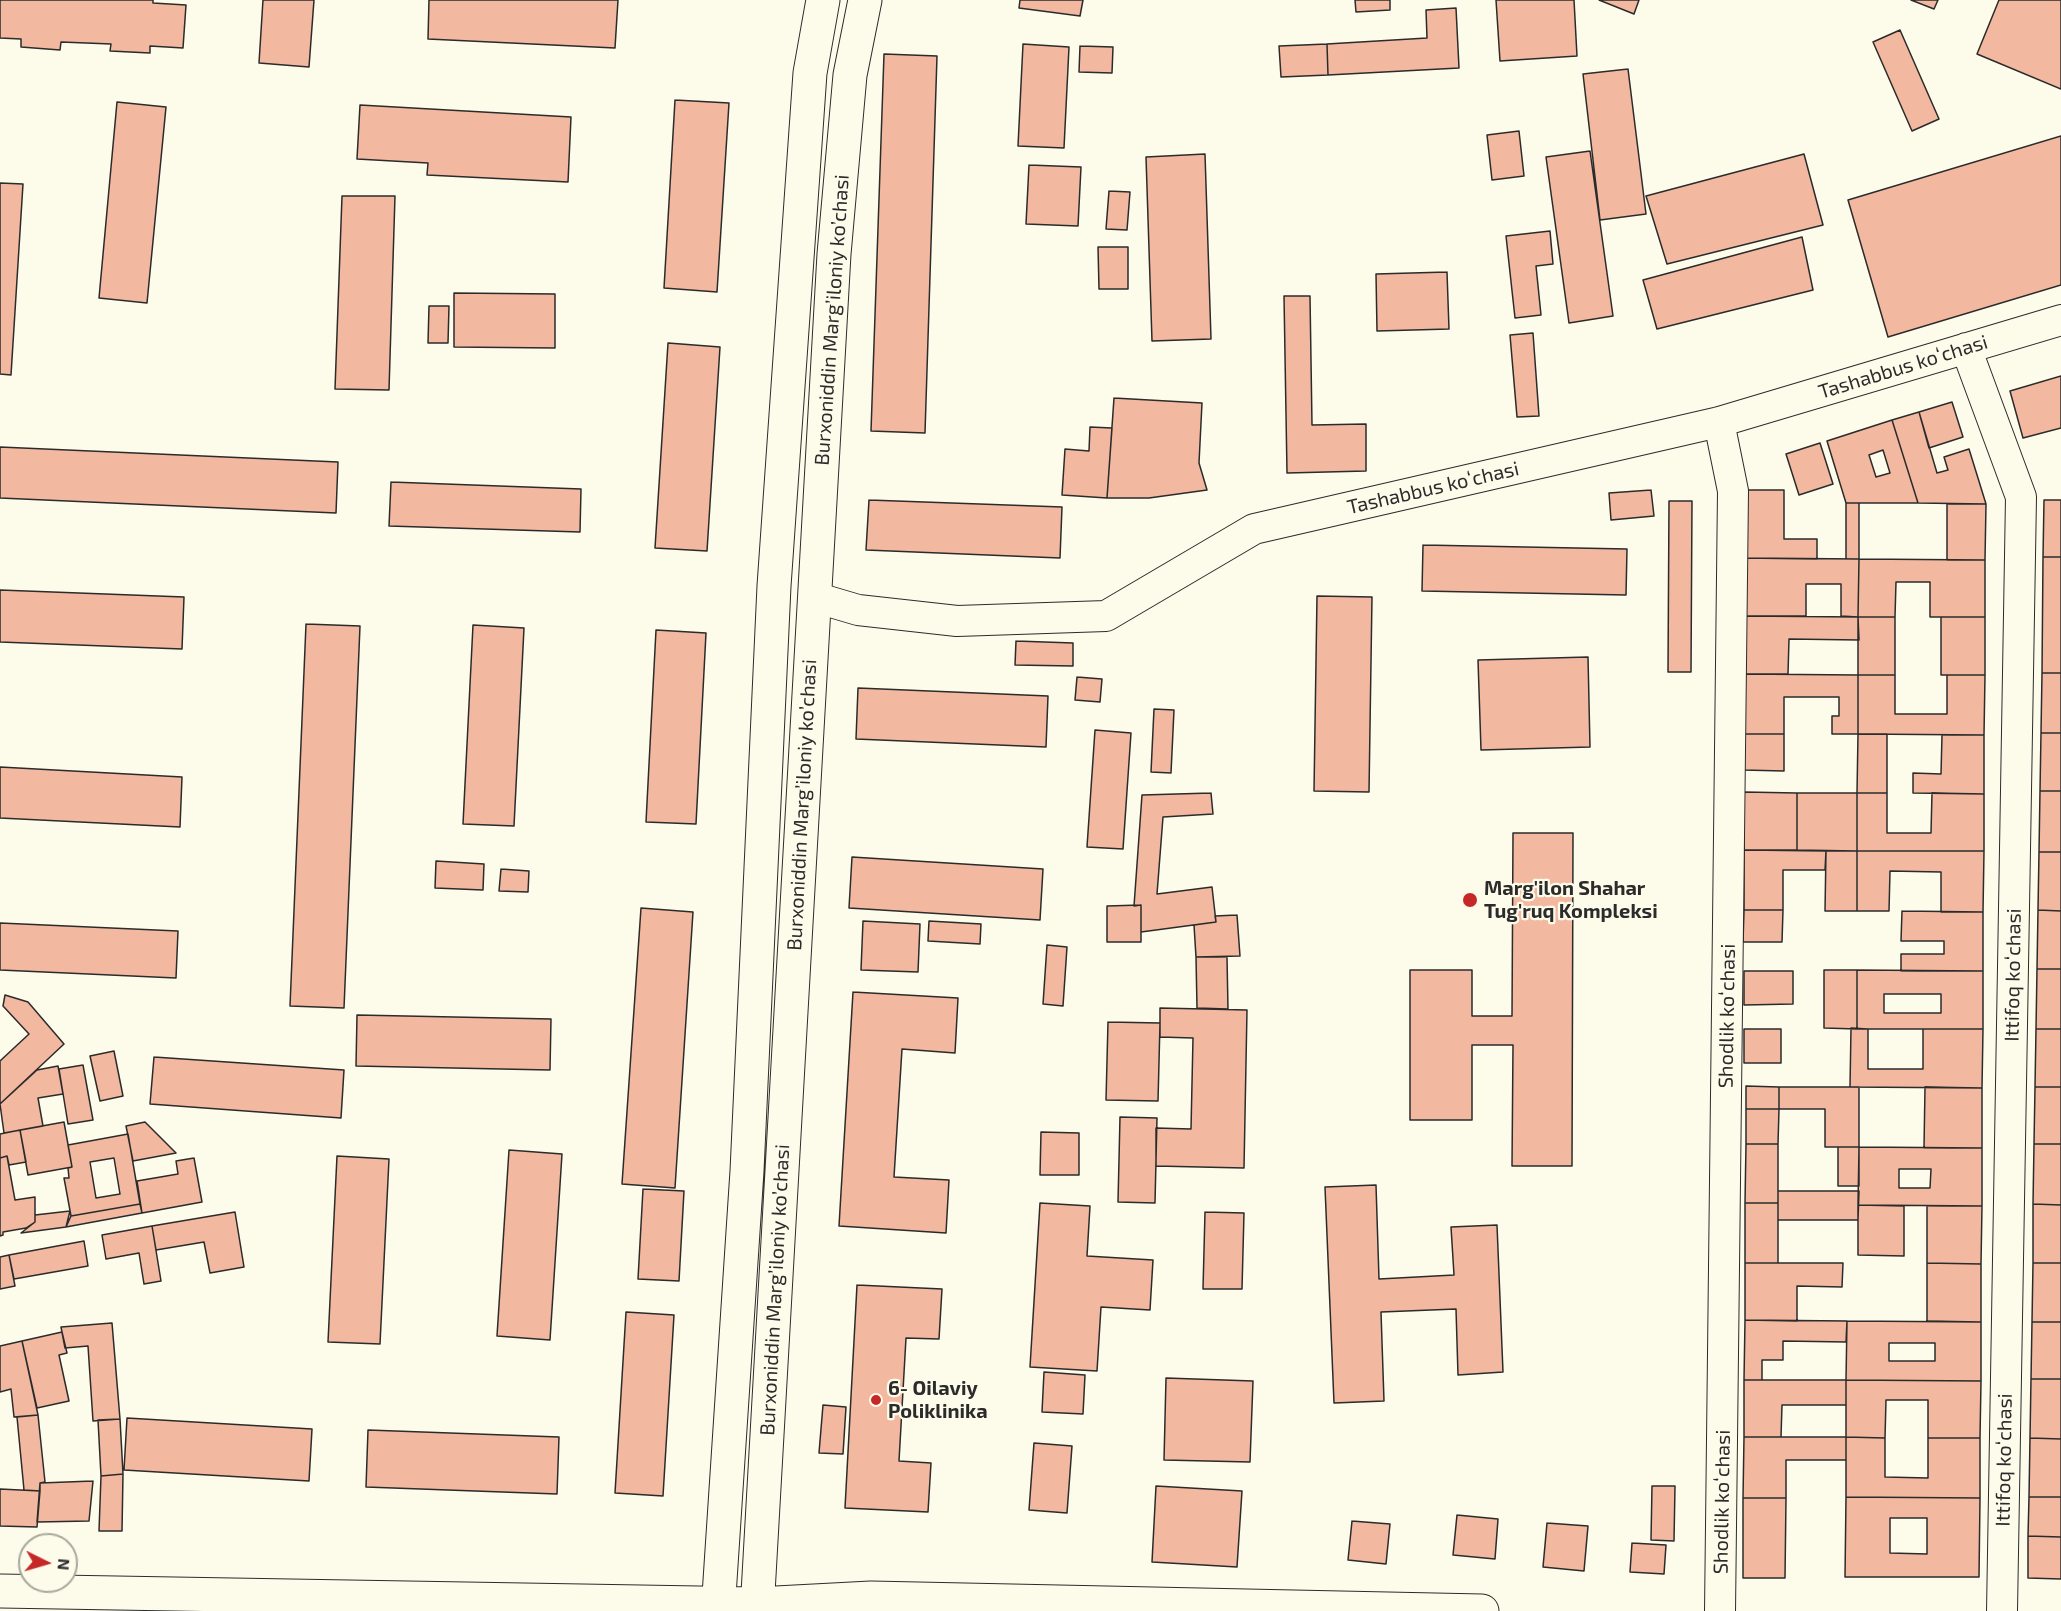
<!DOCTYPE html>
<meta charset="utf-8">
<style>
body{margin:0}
#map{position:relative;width:2061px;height:1611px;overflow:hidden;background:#fdfbea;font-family:"Exo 2",sans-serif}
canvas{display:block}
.north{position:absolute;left:18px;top:1533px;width:60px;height:60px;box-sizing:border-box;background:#fdfbea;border:2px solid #a9a89e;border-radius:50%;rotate:95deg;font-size:16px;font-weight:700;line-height:24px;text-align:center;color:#2b2b2b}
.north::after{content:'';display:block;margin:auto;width:21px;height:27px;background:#c62828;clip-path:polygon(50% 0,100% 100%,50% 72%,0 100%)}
</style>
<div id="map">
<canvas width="2061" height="1611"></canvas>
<div class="north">N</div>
</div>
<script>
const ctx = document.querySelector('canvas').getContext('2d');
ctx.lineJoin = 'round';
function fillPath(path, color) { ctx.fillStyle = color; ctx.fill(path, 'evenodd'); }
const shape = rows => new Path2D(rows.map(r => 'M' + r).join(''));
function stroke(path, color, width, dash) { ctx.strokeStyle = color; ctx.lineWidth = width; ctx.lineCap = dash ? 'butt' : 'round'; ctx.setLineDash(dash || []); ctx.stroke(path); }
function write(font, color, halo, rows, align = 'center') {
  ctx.font = font + ' "Exo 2",sans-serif'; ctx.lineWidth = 4.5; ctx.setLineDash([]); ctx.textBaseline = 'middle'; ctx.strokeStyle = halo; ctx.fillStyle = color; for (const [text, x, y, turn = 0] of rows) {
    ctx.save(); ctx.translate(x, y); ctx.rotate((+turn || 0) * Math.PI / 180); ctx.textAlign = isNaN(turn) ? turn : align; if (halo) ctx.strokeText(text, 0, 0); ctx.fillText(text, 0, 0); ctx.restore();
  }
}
const building = shape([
 [0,0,153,0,153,3,186,5,183,48,150,46,150,53,110,51,111,44,61,42,60,50,21,47,21,39,0,38,0,0],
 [263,0,314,0,309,67,259,63,263,0],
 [429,0,618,0,615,48,428,39,429,0],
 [1020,0,1083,0,1080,16,1019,8,1020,0],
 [1355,0,1390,0,1390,10,1356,12,1355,0],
 [1496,0,1574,0,1577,56,1500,61,1496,0],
 [1599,0,1639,0,1634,14,1599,0],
 [1911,0,1938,0,1934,9,1911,0],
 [1999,0,2061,0,2061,89,1977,54,1999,0],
 [1456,8,1459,68,1328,75,1327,44,1427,38,1426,10,1456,8],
 [1900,30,1939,119,1912,131,1873,42,1900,30],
 [1023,44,1069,47,1064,148,1018,146,1023,44],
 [1327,44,1328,75,1281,77,1279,46,1327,44],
 [1080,46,1113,47,1112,73,1079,72,1080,46],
 [884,54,937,56,925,433,871,431,884,54],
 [1628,69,1646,214,1600,220,1583,74,1628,69],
 [675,100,729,103,717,292,664,288,675,100],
 [117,102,166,107,147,303,99,298,117,102],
 [360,105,571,117,568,182,427,175,428,163,357,159,360,105],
 [1519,131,1524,176,1492,180,1487,135,1519,131],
 [2061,136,2061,285,1888,337,1848,200,2061,136],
 [1590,151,1613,316,1569,323,1546,157,1590,151],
 [1205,154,1211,339,1152,341,1146,157,1205,154],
 [1804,154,1823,225,1667,264,1646,196,1804,154],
 [1029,165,1081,167,1078,226,1026,224,1029,165],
 [0,183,23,184,11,375,0,374,0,183],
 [1109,191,1130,192,1127,230,1106,229,1109,191],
 [342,196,395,196,389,390,335,389,342,196],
 [1550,231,1553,264,1536,266,1541,315,1515,318,1506,236,1550,231],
 [1802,237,1813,290,1657,329,1643,280,1802,237],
 [1098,247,1128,247,1128,289,1099,289,1098,247],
 [1447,272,1449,329,1377,331,1376,274,1447,272],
 [454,293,555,294,555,348,454,347,454,293],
 [1284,296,1310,296,1312,425,1366,424,1366,471,1287,473,1284,296],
 [429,306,449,306,448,343,428,343,429,306],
 [1533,333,1539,416,1517,417,1510,335,1533,333],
 [668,343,720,347,707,551,655,548,668,343],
 [2061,376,2061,428,2023,438,2010,391,2061,376],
 [1114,398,1202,403,1199,463,1207,490,1149,498,1107,498,1114,398],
 [1952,402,1963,437,1929,448,1919,412,1952,402],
 [1919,412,1937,473,1948,470,1944,457,1969,449,1986,504,1918,503,1892,420,1919,412],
 [1892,420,1918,503,1846,503,1827,441,1892,420],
 [1883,450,1890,473,1876,477,1869,455,1883,450],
 [1090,427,1112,428,1107,498,1062,495,1065,449,1089,451,1090,427],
 [1820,443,1833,484,1799,495,1786,454,1820,443],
 [0,447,338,462,336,513,0,498,0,447],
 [391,482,581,489,580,532,389,526,391,482],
 [1651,490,1654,516,1611,520,1609,493,1651,490],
 [1745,490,1784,490,1784,539,1817,539,1817,559,1744,558,1745,490],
 [869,500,1062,507,1060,558,866,550,869,500],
 [2044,500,2061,500,2061,557,2043,557,2044,500],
 [1669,501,1692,501,1691,672,1668,672,1669,501],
 [1846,503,1859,503,1859,559,1846,559,1846,503],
 [1947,504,1986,504,1985,560,1947,560,1947,504],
 [1423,545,1627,549,1626,595,1422,591,1423,545],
 [2043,557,2061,557,2061,673,2042,673,2043,557],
 [1744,558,1859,559,1858,617,1841,616,1841,584,1806,584,1806,616,1744,616,1744,558],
 [1859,559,1985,560,1985,617,1930,617,1930,582,1896,582,1895,617,1858,617,1859,559],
 [0,590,184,597,182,649,0,642,0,590],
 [1317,596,1372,597,1369,792,1314,791,1317,596],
 [1744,616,1858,617,1859,640,1789,639,1788,674,1743,674,1744,616],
 [1858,617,1895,617,1895,675,1858,675,1858,617],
 [1941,617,1985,617,1985,675,1941,675,1941,617],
 [306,624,360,626,344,1008,290,1006,306,624],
 [473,625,524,628,514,826,463,824,473,625],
 [656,630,706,633,696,824,646,822,656,630],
 [1016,641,1073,643,1073,666,1015,665,1016,641],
 [1588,657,1590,747,1481,750,1478,660,1588,657],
 [2042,673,2061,673,2061,733,2041,733,2042,673],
 [1743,674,1858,675,1858,734,1832,734,1832,716,1839,716,1839,697,1784,697,1784,734,1743,734,1743,674],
 [1858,675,1895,675,1895,714,1947,714,1947,675,1985,675,1984,735,1858,734,1858,675],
 [1077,677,1102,679,1100,702,1075,700,1077,677],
 [858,688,1048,696,1046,747,856,739,858,688],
 [1154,709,1174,710,1171,773,1151,772,1154,709],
 [1095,730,1131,733,1123,849,1087,847,1095,730],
 [2041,733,2061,733,2061,791,2040,791,2041,733],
 [1743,734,1784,734,1784,771,1743,770,1743,734],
 [1858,734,1887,734,1887,793,1857,793,1858,734],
 [1942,735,1984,735,1984,794,1913,793,1913,773,1941,774,1942,735],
 [0,767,182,777,180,827,0,818,0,767],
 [2040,791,2061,791,2061,852,2039,852,2040,791],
 [1744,792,1797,793,1797,850,1744,850,1744,792],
 [1211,793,1213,814,1163,817,1157,894,1212,887,1216,922,1141,932,1141,905,1134,906,1142,795,1211,793],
 [1797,793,1857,793,1857,851,1797,850,1797,793],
 [1857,793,1887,793,1887,833,1931,833,1932,793,1984,794,1984,851,1857,851,1857,793],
 [1513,833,1573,833,1572,1166,1512,1166,1513,1045,1472,1045,1472,1120,1410,1120,1410,970,1472,970,1472,1016,1512,1016,1513,833],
 [1744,850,1826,851,1825,870,1783,870,1783,910,1744,910,1744,850],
 [1826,851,1857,851,1857,911,1825,911,1826,851],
 [1857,851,1984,851,1983,912,1941,912,1941,872,1890,871,1889,911,1857,911,1857,851],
 [2039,852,2061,852,2061,911,2038,910,2039,852],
 [852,857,1043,869,1040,920,849,908,852,857],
 [436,861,484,864,483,890,435,888,436,861],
 [501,869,529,871,528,892,499,891,501,869],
 [1141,905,1141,942,1107,942,1107,906,1141,905],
 [641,908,693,912,675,1188,622,1184,641,908],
 [1744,910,1783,910,1782,942,1743,942,1744,910],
 [2038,910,2061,911,2061,969,2037,969,2038,910],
 [1902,911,1983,912,1983,971,1901,971,1901,954,1944,954,1944,941,1901,941,1902,911],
 [1237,915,1240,956,1196,957,1194,925,1216,922,1215,916,1237,915],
 [863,921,920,924,918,972,861,970,863,921],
 [929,921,981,924,980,944,928,941,929,921],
 [0,923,178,931,176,978,0,970,0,923],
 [1047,945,1067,947,1063,1006,1043,1004,1047,945],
 [1196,957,1227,957,1228,1009,1197,1008,1196,957],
 [2037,969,2061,969,2061,1029,2036,1029,2037,969],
 [1824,970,1857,970,1857,1029,1824,1028,1824,970],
 [1857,970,1983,971,1983,1029,1857,1029,1857,970],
 [1884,994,1941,994,1941,1013,1884,1013,1884,994],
 [1744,971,1793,971,1793,1004,1744,1005,1744,971],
 [853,992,958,998,955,1053,902,1049,894,1177,949,1180,946,1233,839,1226,853,992],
 [5,995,28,1002,64,1044,0,1104,0,1061,29,1034,3,1006,5,995],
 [1160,1008,1247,1010,1244,1168,1156,1166,1156,1128,1191,1129,1193,1038,1160,1037,1160,1008],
 [357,1015,551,1019,550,1070,356,1066,357,1015],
 [1108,1022,1160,1023,1158,1101,1106,1100,1108,1022],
 [1851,1028,1868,1029,1868,1069,1923,1069,1923,1029,1983,1029,1982,1088,1850,1087,1851,1028],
 [1744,1029,1781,1029,1781,1063,1744,1063,1744,1029],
 [2036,1029,2061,1029,2061,1087,2035,1087,2036,1029],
 [114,1051,123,1096,100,1101,90,1056,114,1051],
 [154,1057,344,1070,341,1118,150,1104,154,1057],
 [83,1065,93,1120,68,1124,59,1069,83,1065],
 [58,1066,63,1094,38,1098,43,1126,4,1133,0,1104,37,1070,58,1066],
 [1746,1086,1779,1087,1779,1109,1746,1109,1746,1086],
 [1779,1087,1859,1087,1859,1147,1825,1147,1825,1109,1779,1109,1779,1087],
 [1925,1087,1982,1088,1982,1148,1924,1148,1925,1087],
 [2035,1087,2061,1087,2061,1144,2034,1144,2035,1087],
 [1746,1109,1779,1109,1778,1144,1746,1144,1746,1109],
 [1120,1117,1157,1118,1155,1203,1118,1202,1120,1117],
 [64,1122,72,1167,28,1175,20,1130,64,1122],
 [145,1122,176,1153,133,1161,126,1126,145,1122],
 [20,1130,26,1162,9,1165,7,1156,0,1158,0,1134,20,1130],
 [1041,1132,1079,1133,1079,1175,1040,1175,1041,1132],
 [128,1134,140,1204,71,1216,64,1178,69,1178,68,1168,72,1167,68,1145,128,1134],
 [114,1158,120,1194,96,1198,90,1162,114,1158],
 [1746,1144,1778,1144,1778,1203,1745,1203,1746,1144],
 [2034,1144,2061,1144,2061,1205,2033,1204,2034,1144],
 [1838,1147,1859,1147,1859,1186,1838,1186,1838,1147],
 [1859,1147,1982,1148,1982,1206,1858,1205,1859,1147],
 [1899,1169,1931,1169,1930,1188,1899,1188,1899,1169],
 [509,1150,562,1154,550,1340,497,1336,509,1150],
 [7,1156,15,1200,35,1197,35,1222,26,1228,3,1232,3,1235,0,1236,0,1158,7,1156],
 [337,1156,389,1159,380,1344,328,1342,337,1156],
 [194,1158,202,1202,142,1213,137,1181,178,1174,176,1161,194,1158],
 [1376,1185,1379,1279,1454,1275,1451,1227,1497,1225,1503,1372,1458,1375,1456,1309,1381,1312,1384,1401,1334,1403,1325,1187,1376,1185],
 [643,1189,684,1191,679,1281,638,1279,643,1189],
 [1778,1191,1859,1191,1858,1220,1778,1220,1778,1191],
 [1040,1203,1090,1206,1087,1256,1153,1260,1150,1310,1101,1307,1097,1371,1030,1367,1040,1203],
 [1745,1203,1778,1203,1778,1263,1745,1263,1745,1203],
 [140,1204,142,1213,66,1227,71,1216,140,1204],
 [2033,1204,2061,1205,2061,1263,2033,1263,2033,1204],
 [1858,1205,1904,1206,1904,1256,1858,1255,1858,1205],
 [1927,1206,1982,1206,1981,1264,1927,1263,1927,1206],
 [70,1211,66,1227,21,1233,35,1222,35,1215,70,1211],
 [235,1212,244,1267,210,1273,204,1242,156,1250,152,1226,235,1212],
 [1205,1212,1244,1213,1242,1289,1203,1289,1205,1212],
 [152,1226,161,1281,144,1284,139,1253,106,1259,102,1235,152,1226],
 [84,1241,88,1266,14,1279,9,1255,84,1241],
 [9,1255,15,1286,0,1289,0,1257,9,1255],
 [1745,1263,1843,1263,1842,1287,1797,1286,1797,1321,1745,1320,1745,1263],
 [1927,1263,1981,1264,1981,1322,1927,1321,1927,1263],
 [2033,1263,2061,1263,2061,1322,2032,1322,2033,1263],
 [857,1285,942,1289,939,1339,906,1338,899,1461,931,1463,928,1512,845,1508,857,1285],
 [626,1312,674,1315,663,1496,615,1493,626,1312],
 [1745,1320,1847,1321,1846,1342,1783,1341,1783,1360,1762,1360,1762,1380,1744,1380,1745,1320],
 [1847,1321,1981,1322,1981,1381,1846,1380,1847,1321],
 [1889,1343,1935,1343,1935,1361,1889,1361,1889,1343],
 [2032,1322,2061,1322,2061,1379,2031,1379,2032,1322],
 [112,1323,120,1419,93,1421,88,1346,65,1348,61,1327,112,1323],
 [62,1332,67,1353,59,1355,69,1401,37,1408,22,1341,62,1332],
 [22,1341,38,1415,14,1417,11,1389,0,1392,0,1346,22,1341],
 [1044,1372,1085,1375,1083,1414,1042,1412,1044,1372],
 [1166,1378,1253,1381,1250,1462,1164,1460,1166,1378],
 [2031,1379,2061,1379,2061,1439,2030,1438,2031,1379],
 [1744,1380,1846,1380,1846,1405,1782,1405,1781,1437,1744,1437,1744,1380],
 [1846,1380,1981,1381,1980,1438,1928,1438,1928,1400,1886,1400,1885,1438,1846,1437,1846,1380],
 [823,1405,846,1407,843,1454,819,1453,823,1405],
 [38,1415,45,1482,40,1483,40,1491,24,1490,17,1417,38,1415],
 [127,1418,312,1429,309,1481,124,1470,127,1418],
 [120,1419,123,1474,101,1476,98,1420,120,1419],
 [368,1430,559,1437,557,1494,366,1487,368,1430],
 [1744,1437,1846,1437,1846,1460,1786,1460,1786,1498,1743,1498,1744,1437],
 [1846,1437,1885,1438,1885,1477,1928,1478,1928,1438,1980,1438,1980,1498,1846,1497,1846,1437],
 [2030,1438,2061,1439,2061,1497,2029,1497,2030,1438],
 [1034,1443,1072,1446,1067,1513,1029,1510,1034,1443],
 [123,1474,122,1531,99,1531,101,1476,123,1474],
 [93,1481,89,1521,37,1522,40,1483,93,1481],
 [1156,1486,1242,1491,1237,1567,1152,1562,1156,1486],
 [1652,1486,1675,1486,1674,1541,1651,1540,1652,1486],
 [0,1489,40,1491,37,1527,0,1526,0,1489],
 [1846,1497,1980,1498,1979,1577,1845,1577,1846,1497],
 [1890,1518,1927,1518,1927,1554,1890,1553,1890,1518],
 [2029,1497,2061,1497,2061,1537,2028,1536,2029,1497],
 [1743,1498,1786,1498,1785,1578,1743,1578,1743,1498],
 [1457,1515,1498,1519,1495,1559,1453,1555,1457,1515],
 [1352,1521,1390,1524,1386,1564,1348,1560,1352,1521],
 [1547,1523,1588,1526,1584,1571,1543,1567,1547,1523],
 [2028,1536,2061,1537,2061,1579,2028,1578,2028,1536],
 [1632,1543,1666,1545,1664,1574,1630,1572,1632,1543]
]);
fillPath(building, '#f2b8a0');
stroke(building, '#2b2b2b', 1.5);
const minor = shape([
 [1966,348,2021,497,2002,1611],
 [1719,422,1733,491,1720,1611],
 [814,597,858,610,957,621,1106,616,1254,529,1719,422,2061,320]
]);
const major = shape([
 [0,1591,757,1604,871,1598,1482,1611],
 [718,1611,747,1171,774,586,810,73,823,0],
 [757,1611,834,254,850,75,865,0]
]);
stroke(minor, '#2b2b2b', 32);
stroke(major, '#2b2b2b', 35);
stroke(minor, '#fdfbea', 30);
stroke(major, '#fdfbea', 33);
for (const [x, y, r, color] of [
 [1470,900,8,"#c62828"],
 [876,1400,6,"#c62828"]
]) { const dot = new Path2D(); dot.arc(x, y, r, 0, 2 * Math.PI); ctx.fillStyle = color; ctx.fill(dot); stroke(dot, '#fdfbea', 2); }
write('20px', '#2b2b2b', '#fdfbea', [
 ["Burxoniddin Marg’iloniy ko’chasi",832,320,-86],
 ["Tashabbus koʻchasi",1903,367,-17],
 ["Tashabbus koʻchasi",1433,488,-13],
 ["Burxoniddin Marg’iloniy ko’chasi",802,805,-87],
 ["Ittifoq koʻchasi",2013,975,-89],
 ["Shodlik koʻchasi",1727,1016,-89],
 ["Burxoniddin Marg’iloniy ko’chasi",775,1290,-87],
 ["Ittifoq koʻchasi",2004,1460,-89],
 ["Shodlik koʻchasi",1722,1502,-89]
]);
write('bold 20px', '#2b2b2b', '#fdfbea', [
 ["Marg'ilon Shahar",1484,888],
 ["Tug'ruq Kompleksi",1484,911],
 ["6- Oilaviy",888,1388],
 ["Poliklinika",888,1411]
], 'left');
</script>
